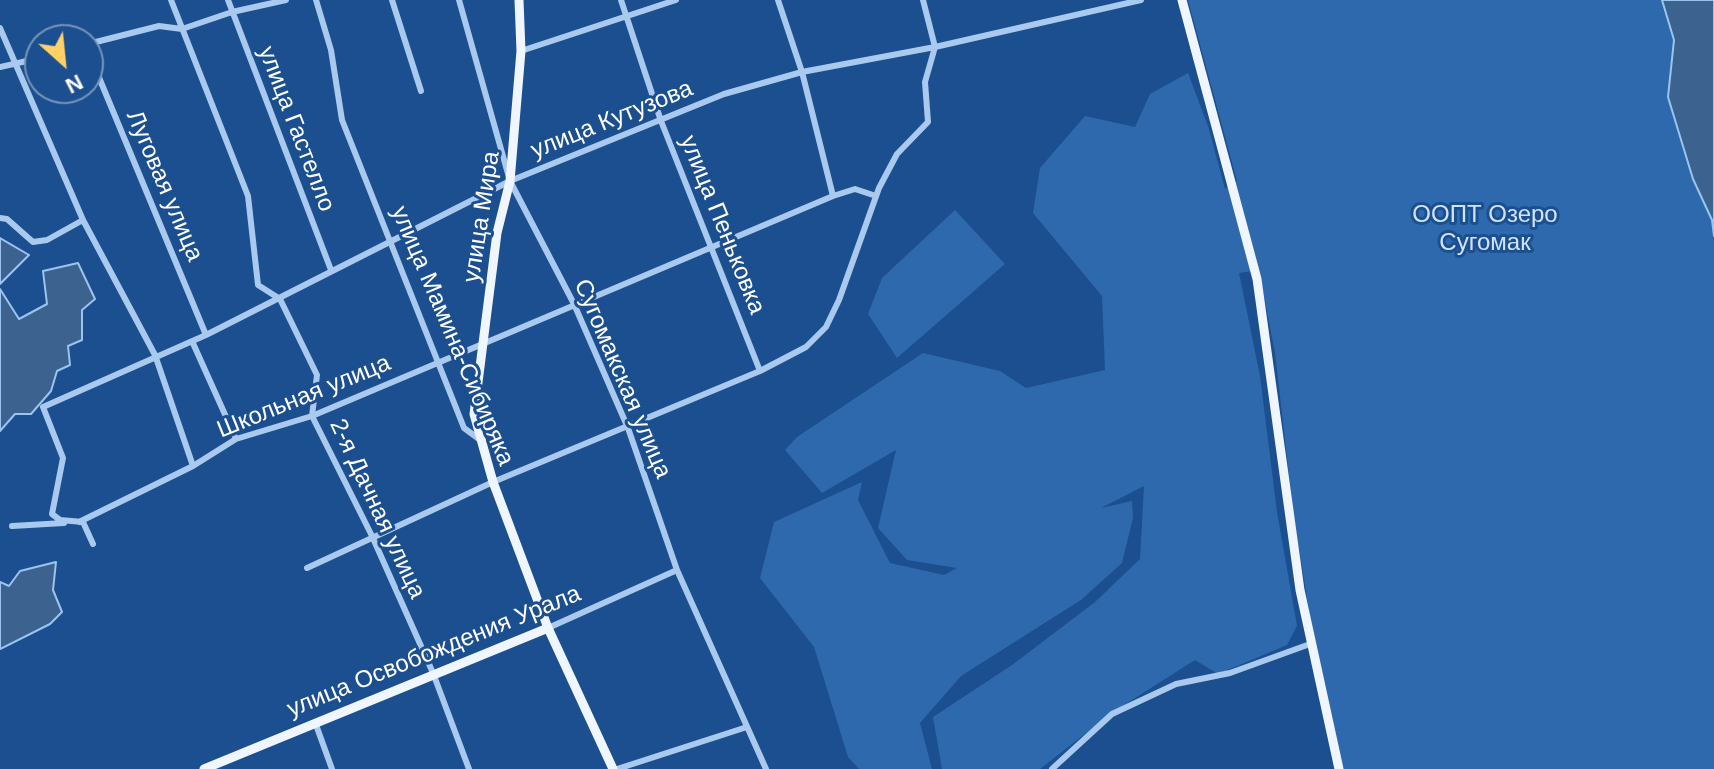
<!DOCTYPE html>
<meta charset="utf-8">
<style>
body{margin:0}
#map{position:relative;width:1714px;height:769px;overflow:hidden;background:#1b4f8f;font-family:Arial,sans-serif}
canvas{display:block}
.north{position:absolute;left:24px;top:24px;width:80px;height:80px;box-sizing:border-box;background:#1b4f8f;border:2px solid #7695bc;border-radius:50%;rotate:153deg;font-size:22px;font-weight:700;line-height:32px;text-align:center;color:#fff}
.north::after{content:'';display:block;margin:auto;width:28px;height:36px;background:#ffd166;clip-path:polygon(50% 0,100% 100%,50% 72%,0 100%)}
</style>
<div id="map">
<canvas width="1714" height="769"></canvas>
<div class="north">N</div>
</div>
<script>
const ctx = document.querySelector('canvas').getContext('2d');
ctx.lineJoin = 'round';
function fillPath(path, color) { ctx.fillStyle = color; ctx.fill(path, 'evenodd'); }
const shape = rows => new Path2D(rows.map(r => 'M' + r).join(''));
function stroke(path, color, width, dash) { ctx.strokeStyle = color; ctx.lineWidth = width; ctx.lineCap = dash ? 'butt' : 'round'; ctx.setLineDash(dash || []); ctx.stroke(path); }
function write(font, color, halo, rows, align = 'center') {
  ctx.font = font + ' Arial,sans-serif'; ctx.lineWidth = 6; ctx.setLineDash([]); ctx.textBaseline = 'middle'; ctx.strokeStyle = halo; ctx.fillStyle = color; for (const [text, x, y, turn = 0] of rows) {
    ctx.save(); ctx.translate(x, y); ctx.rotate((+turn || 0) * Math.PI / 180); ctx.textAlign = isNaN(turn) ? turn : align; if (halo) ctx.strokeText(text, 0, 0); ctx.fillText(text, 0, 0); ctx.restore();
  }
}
fillPath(shape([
 [1188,0,1714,0,1714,769,1343,769,1314,642,1293,510,1275,353,1259,270,1239,273,1260,376,1277,512,1297,626,1287,645,1218,674,1195,660,1113,712,1040,769,942,769,933,717,1012,665,1095,602,1140,559,1144,486,1101,508,1132,501,1133,518,1122,563,1081,600,961,676,920,723,932,769,859,769,848,757,814,647,760,578,774,522,862,482,858,500,890,563,944,575,957,568,907,560,878,528,896,450,822,493,785,450,797,437,923,353,1000,371,1026,388,1105,370,1102,296,1033,213,1040,168,1085,116,1135,127,1150,94,1188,73,1208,126,1225,189,1237,181],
 [955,210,1005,264,897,358,868,314,882,278]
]), '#2e69ad');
const water = shape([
 [1662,0,1714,0,1714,236,1712,220,1693,179,1668,97,1674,40,1662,0],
 [0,238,29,255,0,284,0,238],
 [78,263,95,299,82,310,82,340,68,346,70,365,57,371,51,391,31,414,15,414,0,431,0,289,19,319,47,304,43,271,78,263],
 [56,562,53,590,62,612,50,624,0,649,0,582,9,586,20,571,56,562]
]);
fillPath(water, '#3c6290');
stroke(water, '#9cc4f0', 2);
stroke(shape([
 [171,0,248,196,258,285,280,299,317,375,312,416,372,536,433,673,469,769],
 [228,0,331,270],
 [316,0,331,50,342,120,464,428,479,439],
 [392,0,421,91],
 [459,0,510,181,574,304,628,428,677,570,766,769],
 [621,0,661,121,760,371],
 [778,0,802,72,833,196],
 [0,28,83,220,155,355,193,466],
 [88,44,159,26,182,29,232,12,286,0],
 [88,51,206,335],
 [521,51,676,0],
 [0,67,40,58],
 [0,218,7,219,33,242,47,240,83,220],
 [192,341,236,439],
 [79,522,193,466,236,439,312,416,833,196,855,189,876,196],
 [12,526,64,523],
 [93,544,83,522,60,520,52,514,63,458,43,407,206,335,510,181,724,94,802,72,935,47,1141,0],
 [307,568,493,482,760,371,806,347,826,327,839,300,879,188,897,154,928,122,925,82,935,47,923,0],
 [548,628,677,570],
 [315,722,332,769],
 [617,769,747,727],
 [1052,769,1112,714,1176,684,1230,673,1310,644]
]), '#a9c9ee', 6);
stroke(shape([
 [519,0,521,51,510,181,497,233,474,414,493,482,548,628,613,769],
 [1182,0,1257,279,1300,590,1339,769],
 [204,769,548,628]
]), '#f0f6ff', 9);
write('24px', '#fff', '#1b4f8f', [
 ["улица Кутузова",612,120,-22],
 ["улица Гастелло",296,129,69],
 ["Луговая улица",164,186,67],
 ["улица Мира",482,217,-81],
 ["улица Пеньковка",722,225,68],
 ["улица Мамина-Сибиряка",452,336,67],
 ["Сугомакская улица",622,379,67],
 ["Школьная улица",304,397,-22],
 ["2-я Дачная улица",377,509,65],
 ["улица Освобождения Урала",434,652,-22]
]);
write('24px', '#cfe3fa', '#1b4f8f', [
 ["ООПТ Озеро",1485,215],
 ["Сугомак",1485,243]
]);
</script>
